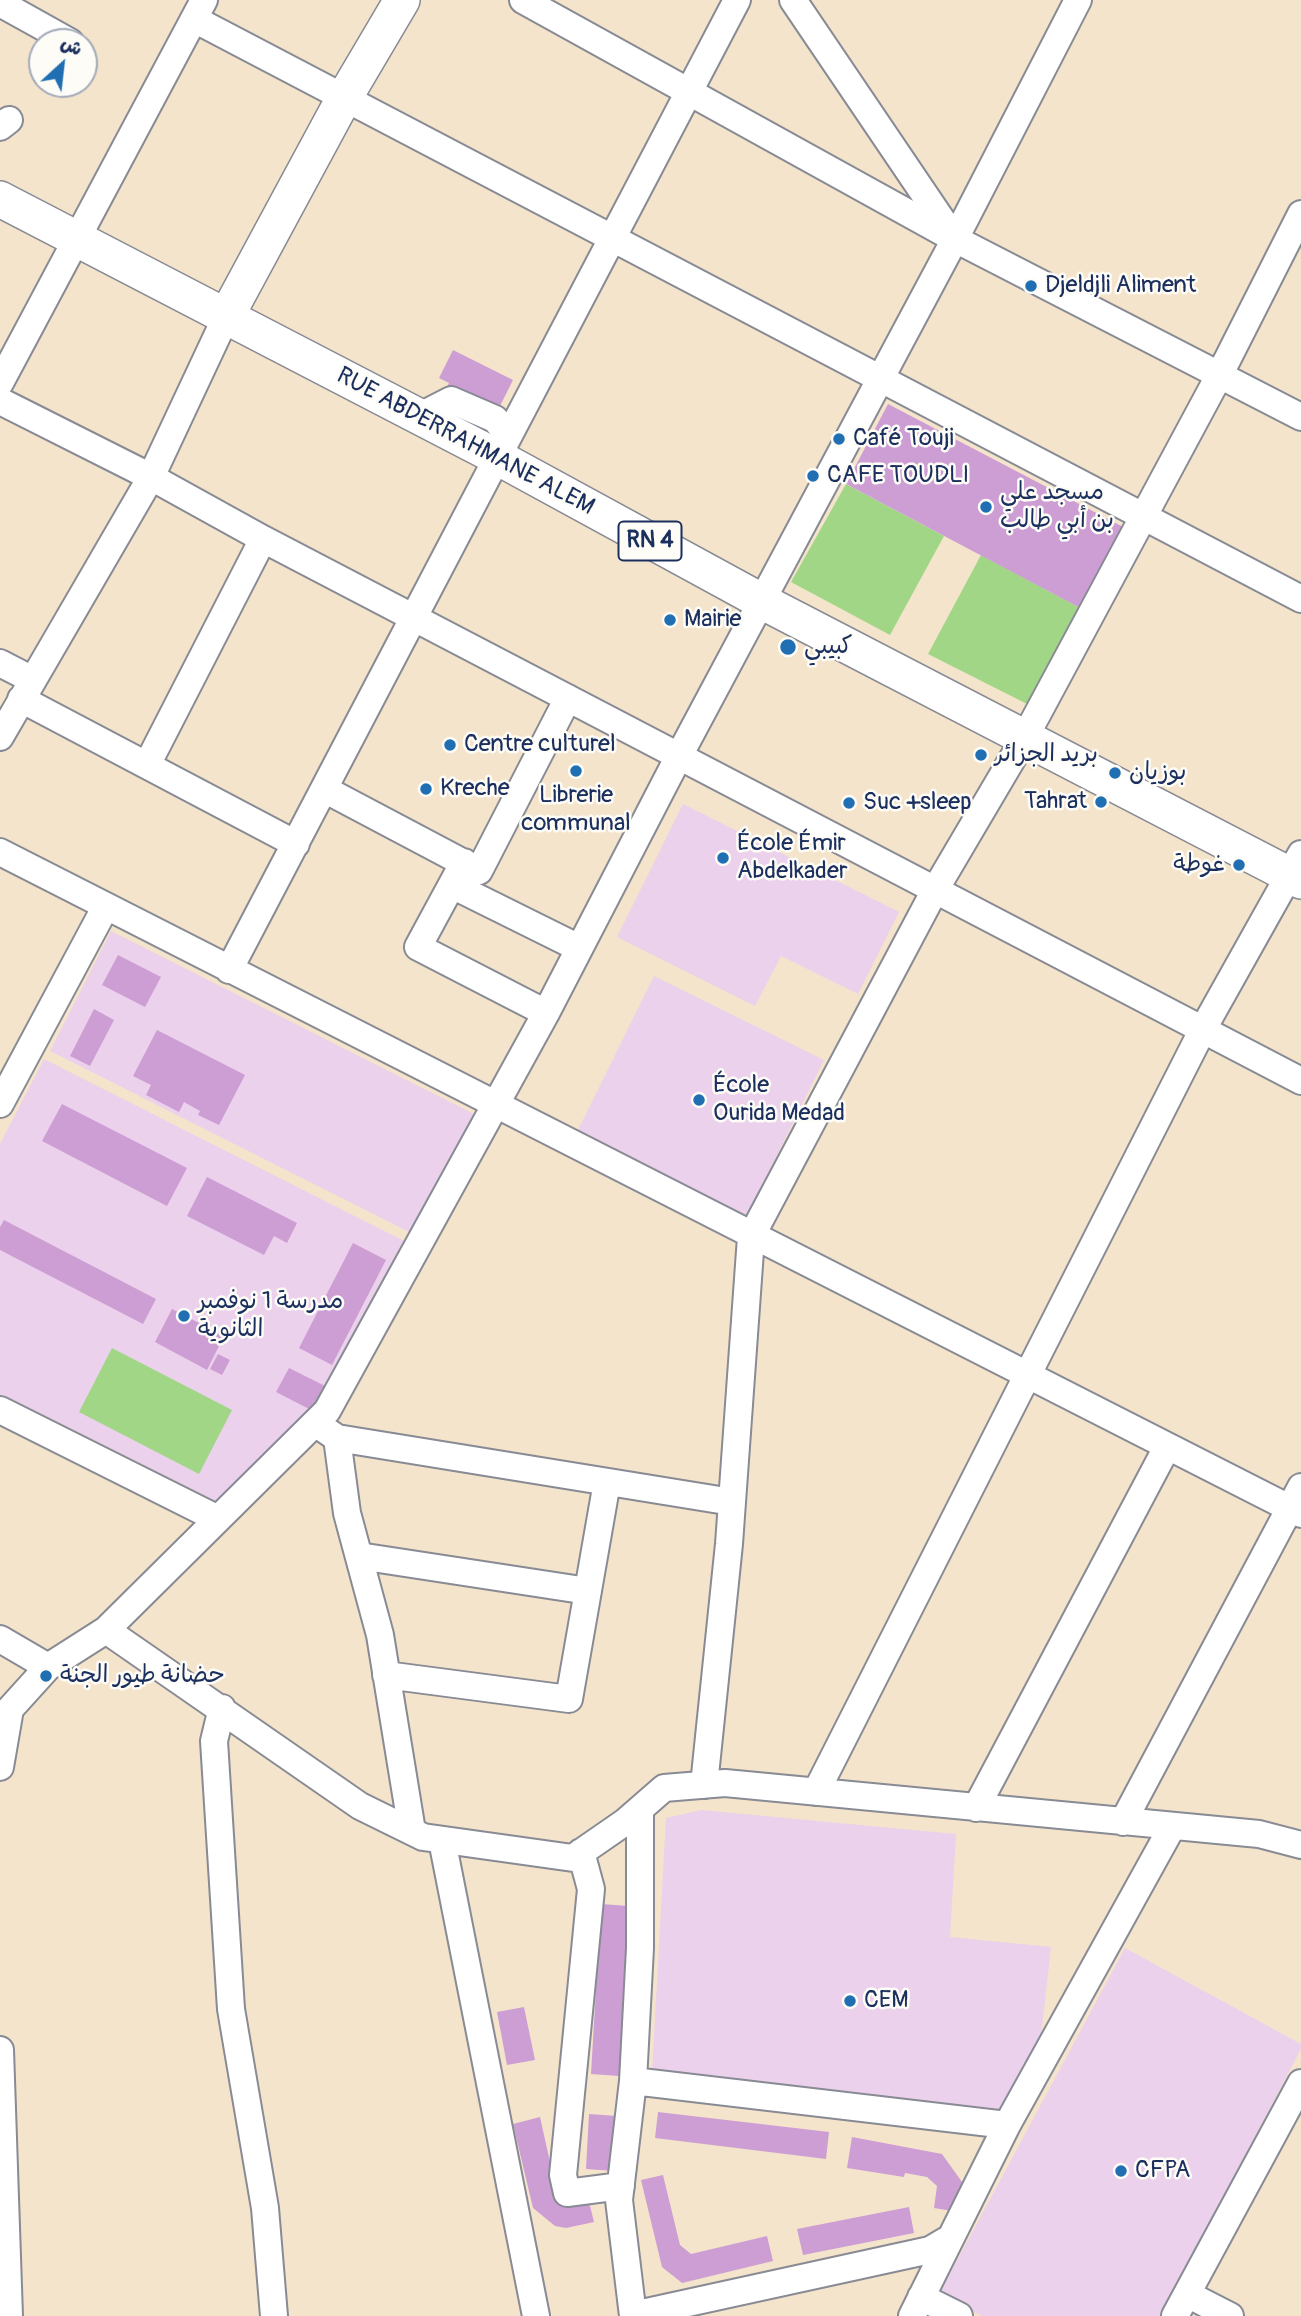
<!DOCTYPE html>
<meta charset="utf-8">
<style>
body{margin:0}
#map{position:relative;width:1301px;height:2316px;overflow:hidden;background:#f4e4cb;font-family:Pangolin,"Playpen Sans Arabic",sans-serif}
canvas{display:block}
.north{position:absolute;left:28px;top:28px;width:70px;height:70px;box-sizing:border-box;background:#fdfcf7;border:2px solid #a3aaba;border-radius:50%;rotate:27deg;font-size:19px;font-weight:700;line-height:28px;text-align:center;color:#1b2f5e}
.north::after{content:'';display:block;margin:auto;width:24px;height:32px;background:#1f6fb2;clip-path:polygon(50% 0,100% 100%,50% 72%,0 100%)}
</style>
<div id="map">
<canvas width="1301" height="2316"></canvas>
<div class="north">ش</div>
</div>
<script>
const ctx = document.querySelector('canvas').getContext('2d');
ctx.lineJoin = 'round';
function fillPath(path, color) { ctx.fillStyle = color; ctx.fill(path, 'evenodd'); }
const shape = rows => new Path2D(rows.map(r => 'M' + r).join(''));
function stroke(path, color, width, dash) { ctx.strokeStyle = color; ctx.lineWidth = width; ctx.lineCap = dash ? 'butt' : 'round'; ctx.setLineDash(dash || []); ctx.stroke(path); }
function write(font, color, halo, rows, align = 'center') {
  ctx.font = font + ' Pangolin,"Playpen Sans Arabic",sans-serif'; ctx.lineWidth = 5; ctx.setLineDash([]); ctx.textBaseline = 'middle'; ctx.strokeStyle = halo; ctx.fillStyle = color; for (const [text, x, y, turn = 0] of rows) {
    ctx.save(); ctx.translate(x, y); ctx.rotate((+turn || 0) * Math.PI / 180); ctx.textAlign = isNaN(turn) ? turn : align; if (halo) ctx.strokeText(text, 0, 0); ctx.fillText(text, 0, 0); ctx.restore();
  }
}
fillPath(shape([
 [683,804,899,912,858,994,781,956,755,1006,617,937],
 [111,931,474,1114,413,1234,50,1051],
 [654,976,824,1060,743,1224,573,1140],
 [44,1059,408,1243,329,1388,213,1510,0,1399,0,1144],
 [701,1810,956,1834,950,1937,1051,1947,1039,2054,1002,2115,652,2072,666,1818],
 [1125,1948,1301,2044,1301,2049,1161,2316,982,2316,939,2294]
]), '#ebd1eb');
fillPath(shape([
 [846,484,944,536,890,635,791,582],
 [981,555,1084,610,1033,707,928,654],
 [112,1348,232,1410,199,1474,79,1412]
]), '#a1d687');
fillPath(shape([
 [453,350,513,380,499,408,439,401,449,383,439,378],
 [888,404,1127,529,1084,610,846,484],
 [118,955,161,977,145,1007,102,985],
 [94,1009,114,1020,90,1066,70,1056],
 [157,1030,245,1075,219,1125,198,1115,200,1111,184,1102,179,1112,146,1095,151,1085,133,1076],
 [62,1104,187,1168,167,1206,42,1141],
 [207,1177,297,1223,287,1243,274,1236,264,1255,187,1216],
 [4,1220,156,1299,143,1324,0,1250,0,1227],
 [353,1243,386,1260,332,1365,299,1348],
 [172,1309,224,1336,207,1370,155,1342],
 [218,1354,230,1360,222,1375,210,1369],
 [289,1368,329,1388,317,1413,276,1392],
 [601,1904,629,1906,619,2076,591,2074],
 [524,2007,535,2060,507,2065,497,2012],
 [658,2112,829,2132,826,2159,655,2138],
 [589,2114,617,2116,614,2171,586,2169],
 [540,2117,558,2198,588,2198,594,2222,566,2228,555,2226,533,2208,513,2124],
 [852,2137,942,2154,962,2182,958,2212,934,2208,937,2186,927,2177,905,2173,904,2177,847,2168],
 [663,2175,680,2245,691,2254,767,2236,773,2261,682,2283,662,2267,641,2180],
 [909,2207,914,2233,803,2255,797,2229]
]), '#cd9ed4');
const minor = shape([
 [523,0,955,239,1301,417],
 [793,0,952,235],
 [0,3,70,42],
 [194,19,1301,599],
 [0,127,9,120],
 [0,383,204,0],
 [0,401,151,477,263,539,1301,1081],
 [418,417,451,400,495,419,508,435],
 [0,663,31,679],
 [21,699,296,844],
 [0,737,151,477,226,317],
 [147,765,263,539],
 [324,789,479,871,568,698],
 [0,852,1301,1514],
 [464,862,418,947,546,1013],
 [452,885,579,948],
 [229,970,737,0],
 [0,1104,106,906],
 [0,1410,218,1519],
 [315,1423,337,1438,732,1502],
 [337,1438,347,1513,380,1635,412,1831],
 [359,1556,588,1591],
 [106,1630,360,1806,423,1837,573,1858,625,1822,664,1788,725,1783,1259,1834,1301,1845],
 [0,1639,48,1667],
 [386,1675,569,1699,607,1482],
 [222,1708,214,1741,231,2009,265,2208,274,2316],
 [0,1767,10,1709,48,1667,106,1630,327,1411,546,1013,679,756,955,239,1078,0],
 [704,1785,729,1544,751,1237,935,890,1024,739,1220,374,1301,214],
 [816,1792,1203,1029,1301,854],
 [976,1808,1167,1447],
 [1123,1822,1301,1487],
 [442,1840,536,2316],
 [581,1852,591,1889,563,2175,567,2193,621,2186],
 [0,2050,9,2316],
 [633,2081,1007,2125],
 [1187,2294,1230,2316],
 [921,2297,959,2316],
 [633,2315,930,2250,947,2240],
 [633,2316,619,2200,633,2081,640,1948,640,1809],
 [912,2316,1007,2125,1172,1827],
 [1175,2316,1301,2083]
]);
const major = shape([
 [0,199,497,457,763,602,1301,881],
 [226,317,343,100,402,0]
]);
stroke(minor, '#888a94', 30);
stroke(major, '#888a94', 38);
stroke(minor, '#fff', 26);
stroke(major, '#fff', 35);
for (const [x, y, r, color] of [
 [1031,286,7,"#1f6fb2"],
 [839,439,7,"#1f6fb2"],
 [813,476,7,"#1f6fb2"],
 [986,507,7,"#1f6fb2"],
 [670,620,7,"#1f6fb2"],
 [788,647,9,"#1f6fb2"],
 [450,745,7,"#1f6fb2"],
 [981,755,7,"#1f6fb2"],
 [576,771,7,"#1f6fb2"],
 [1115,773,7,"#1f6fb2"],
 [426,789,7,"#1f6fb2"],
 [1101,802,7,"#1f6fb2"],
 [849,803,7,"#1f6fb2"],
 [723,858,7,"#1f6fb2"],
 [1239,865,7,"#1f6fb2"],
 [699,1100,7,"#1f6fb2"],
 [184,1316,7,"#1f6fb2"],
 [46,1676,7,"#1f6fb2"],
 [850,2001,7,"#1f6fb2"],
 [1121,2171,7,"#1f6fb2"]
]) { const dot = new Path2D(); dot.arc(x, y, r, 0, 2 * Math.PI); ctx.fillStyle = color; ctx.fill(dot); stroke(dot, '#fdfcf7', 2.5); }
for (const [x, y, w] of [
 [650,541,63]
]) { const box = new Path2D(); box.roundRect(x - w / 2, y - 19.5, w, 39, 5); ctx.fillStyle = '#fdfcf7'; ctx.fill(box); stroke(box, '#1b2f5e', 2); }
write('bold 23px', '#1b2f5e', null, [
 ["RN 4",650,541]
]);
write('24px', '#1b2f5e', '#fdfcf7', [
 ["Djeldjli Aliment",1045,286],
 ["Café Touji",853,439],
 ["CAFE TOUDLI",827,476],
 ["مسجد علي",1000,493],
 ["بن أبي طالب",1000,521],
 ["Mairie",684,620],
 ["كبيبي",804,647],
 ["Centre culturel",464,745],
 ["بريد الجزائر",995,755],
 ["بوزيان",1129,773],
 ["Kreche",440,789],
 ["Librerie",576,796,"center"],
 ["communal",576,824,"center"],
 ["Tahrat",1087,802,"right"],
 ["Suc +sleep",863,803],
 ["École Émir",737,844],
 ["Abdelkader",737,872],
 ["غوطة",1225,865,"right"],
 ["École",713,1086],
 ["Ourida Medad",713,1114],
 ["مدرسة 1 نوفمبر",198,1302],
 ["الثانوية",198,1330],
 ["حضانة طيور الجنة",60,1676],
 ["CEM",864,2001],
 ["CFPA",1135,2171]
], 'left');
write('24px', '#1b2f5e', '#fdfcf7', [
 ["RUE ABDERRAHMANE ALEM",465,442,28]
]);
</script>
